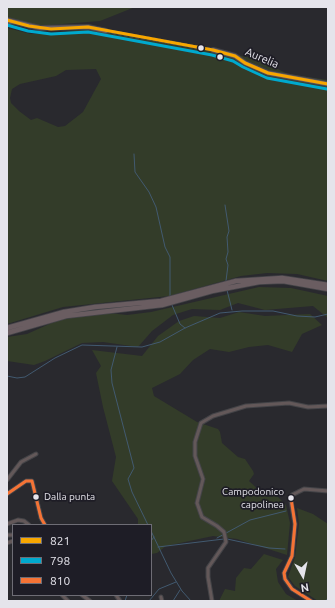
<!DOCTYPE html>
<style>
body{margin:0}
#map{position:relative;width:335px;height:608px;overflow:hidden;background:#29292e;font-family:Ubuntu,sans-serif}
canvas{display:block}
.frame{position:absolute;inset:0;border:8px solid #e5e4eb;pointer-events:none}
.legend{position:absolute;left:12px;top:524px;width:140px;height:72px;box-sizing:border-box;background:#1e1d26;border:1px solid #6e6d75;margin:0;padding:5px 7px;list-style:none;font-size:12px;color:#e5e4eb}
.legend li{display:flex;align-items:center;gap:8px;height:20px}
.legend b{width:20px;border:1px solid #6e6d75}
.north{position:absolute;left:283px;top:556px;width:40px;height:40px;-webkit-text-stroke:3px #1e1d26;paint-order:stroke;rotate:171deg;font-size:11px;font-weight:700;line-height:16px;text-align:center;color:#e5e4eb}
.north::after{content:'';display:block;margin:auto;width:14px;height:18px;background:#e5e4eb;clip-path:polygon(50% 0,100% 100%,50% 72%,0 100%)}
</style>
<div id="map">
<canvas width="335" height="608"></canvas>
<div class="frame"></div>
<ul class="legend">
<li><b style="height:5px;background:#f7a600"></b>821</li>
<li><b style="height:5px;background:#00a9ce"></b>798</li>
<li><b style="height:5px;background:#f57335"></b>810</li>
</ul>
<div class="north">N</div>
</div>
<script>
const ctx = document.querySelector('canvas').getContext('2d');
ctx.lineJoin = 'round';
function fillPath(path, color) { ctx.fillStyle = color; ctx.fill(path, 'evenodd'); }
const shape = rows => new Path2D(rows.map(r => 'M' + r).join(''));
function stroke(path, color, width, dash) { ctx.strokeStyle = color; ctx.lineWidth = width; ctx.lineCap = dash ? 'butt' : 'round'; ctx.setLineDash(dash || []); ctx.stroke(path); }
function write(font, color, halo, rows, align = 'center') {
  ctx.font = font + ' Ubuntu,sans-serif'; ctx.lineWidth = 3.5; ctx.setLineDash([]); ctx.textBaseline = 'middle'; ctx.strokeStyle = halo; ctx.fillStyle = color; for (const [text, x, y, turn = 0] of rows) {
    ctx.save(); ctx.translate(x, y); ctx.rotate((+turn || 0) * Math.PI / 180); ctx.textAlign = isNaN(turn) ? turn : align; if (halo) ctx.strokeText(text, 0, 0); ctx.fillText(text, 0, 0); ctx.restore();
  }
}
fillPath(shape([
 [7,7,135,7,100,21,38,26,7,19],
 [7,28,31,34,54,34,87,28,114,31,213,49,259,60,288,74,328,80,328,281,297,274,267,273,241,276,169,296,63,307,7,324],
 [96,69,101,79,83,112,65,126,58,127,37,118,31,120,19,111,11,103,10,98,12,89,20,84,56,76,66,70],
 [259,287,291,288,328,296,328,318,313,306,265,310,238,303,220,310,192,309,173,315,152,331,138,347,103,342,82,343,45,361,34,365,7,361,7,337,27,334,56,321,80,316,109,313,127,315,151,312],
 [239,312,265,316,310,314,322,325,302,334,292,352,268,345,249,347,229,352,210,349,193,360,180,374,152,388,154,396,197,422,218,429,220,432,222,443,238,457,245,459,253,471,254,474,249,481,261,492,266,490,278,497,286,505,290,523,287,555,237,539,213,536,166,546,157,553,151,554,151,525,138,525,138,519,112,481,116,457,103,407,96,373,101,366,92,350,142,356,158,336,179,321,194,316,220,318],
 [297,508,313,514,328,524,328,601,318,601,295,586,288,577,295,557,299,524],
 [264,554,283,560,276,569,278,582,286,594,298,601,219,601,225,589,235,591,236,578,244,568,251,569]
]), '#333c29');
stroke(shape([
 [134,154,135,172,149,192,156,207,165,247,170,257,170,296],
 [225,205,229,231,227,237,228,252,226,259,228,265,226,281],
 [227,290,232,310],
 [172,305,180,324,185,328],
 [117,347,111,370,112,383,134,468,128,479,132,492,148,525],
 [7,376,17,378,25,377,55,358,82,345,142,347,160,342,185,328,220,313,242,311,273,311,297,316,315,317,328,314],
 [151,531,171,573,182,591,191,601],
 [217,538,250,520,286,511],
 [227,539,269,548,285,549],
 [151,541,154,537],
 [158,547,224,539],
 [125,601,127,595],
 [149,601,159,589,176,582],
 [173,601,180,590],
 [325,601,328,599]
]), '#425a70', 1);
stroke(shape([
 [106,31,213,50]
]), '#45454a', 4, [4, 2]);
const minor = shape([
 [7,23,13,22],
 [7,480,21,462,36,454],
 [7,494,26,481,32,481,41,518,45,525],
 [7,524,18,520,24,521,29,525],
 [7,535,13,535],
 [7,543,13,541],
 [62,595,68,601],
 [82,595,90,601],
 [116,595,120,601],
 [161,597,162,601],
 [212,601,208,577,208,568,226,542,224,532,217,526,202,517,197,503,203,479,195,456,195,442,201,423,213,416,246,406,289,403,308,407,328,406],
 [311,601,292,589,285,579,284,573,292,556,295,524,291,501,292,495,304,489,328,491]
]);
const major = shape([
 [7,20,40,28,88,27,106,31],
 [213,50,235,56,245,63,268,73,328,84]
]);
const highway = shape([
 [7,328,64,312,95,307,161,301,236,281,282,278,328,285],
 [7,333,66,316,162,305,212,291,259,282,283,281,328,289]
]);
stroke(minor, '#444448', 5);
stroke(major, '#444448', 6);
stroke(highway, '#444448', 6);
stroke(minor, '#635859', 3);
stroke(major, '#6e6063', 4);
stroke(highway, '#6a5d61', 4.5);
stroke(shape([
 [7,20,29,26,51,29,88,27,213,50,235,56,245,63,268,73,328,84]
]), '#f7a600', 3);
stroke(shape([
 [7,25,28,31,51,34,88,32,212,55,233,61,243,67,267,78,327,89]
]), '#00a9ce', 3);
stroke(shape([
 [7,494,26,481,32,481,41,518,45,525],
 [291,498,295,524,292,556,284,573,285,579,292,589,311,601]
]), '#f57335', 3);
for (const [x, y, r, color] of [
 [201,48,3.5,"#e5e4eb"],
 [220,57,3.5,"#e5e4eb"],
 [36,497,3.5,"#e5e4eb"],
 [291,498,3.5,"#e5e4eb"]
]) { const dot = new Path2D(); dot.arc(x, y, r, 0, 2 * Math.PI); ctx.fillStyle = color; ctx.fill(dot); stroke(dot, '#1e1d26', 1.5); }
write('10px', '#e5e4eb', '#1e1d26', [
 ["Campodonico",284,492],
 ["capolinea",284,505],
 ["Dalla punta",44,497,"left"]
], 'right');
write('11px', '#e5e4eb', '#1e1d26', [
 ["Aurelia",262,58,23]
]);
</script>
